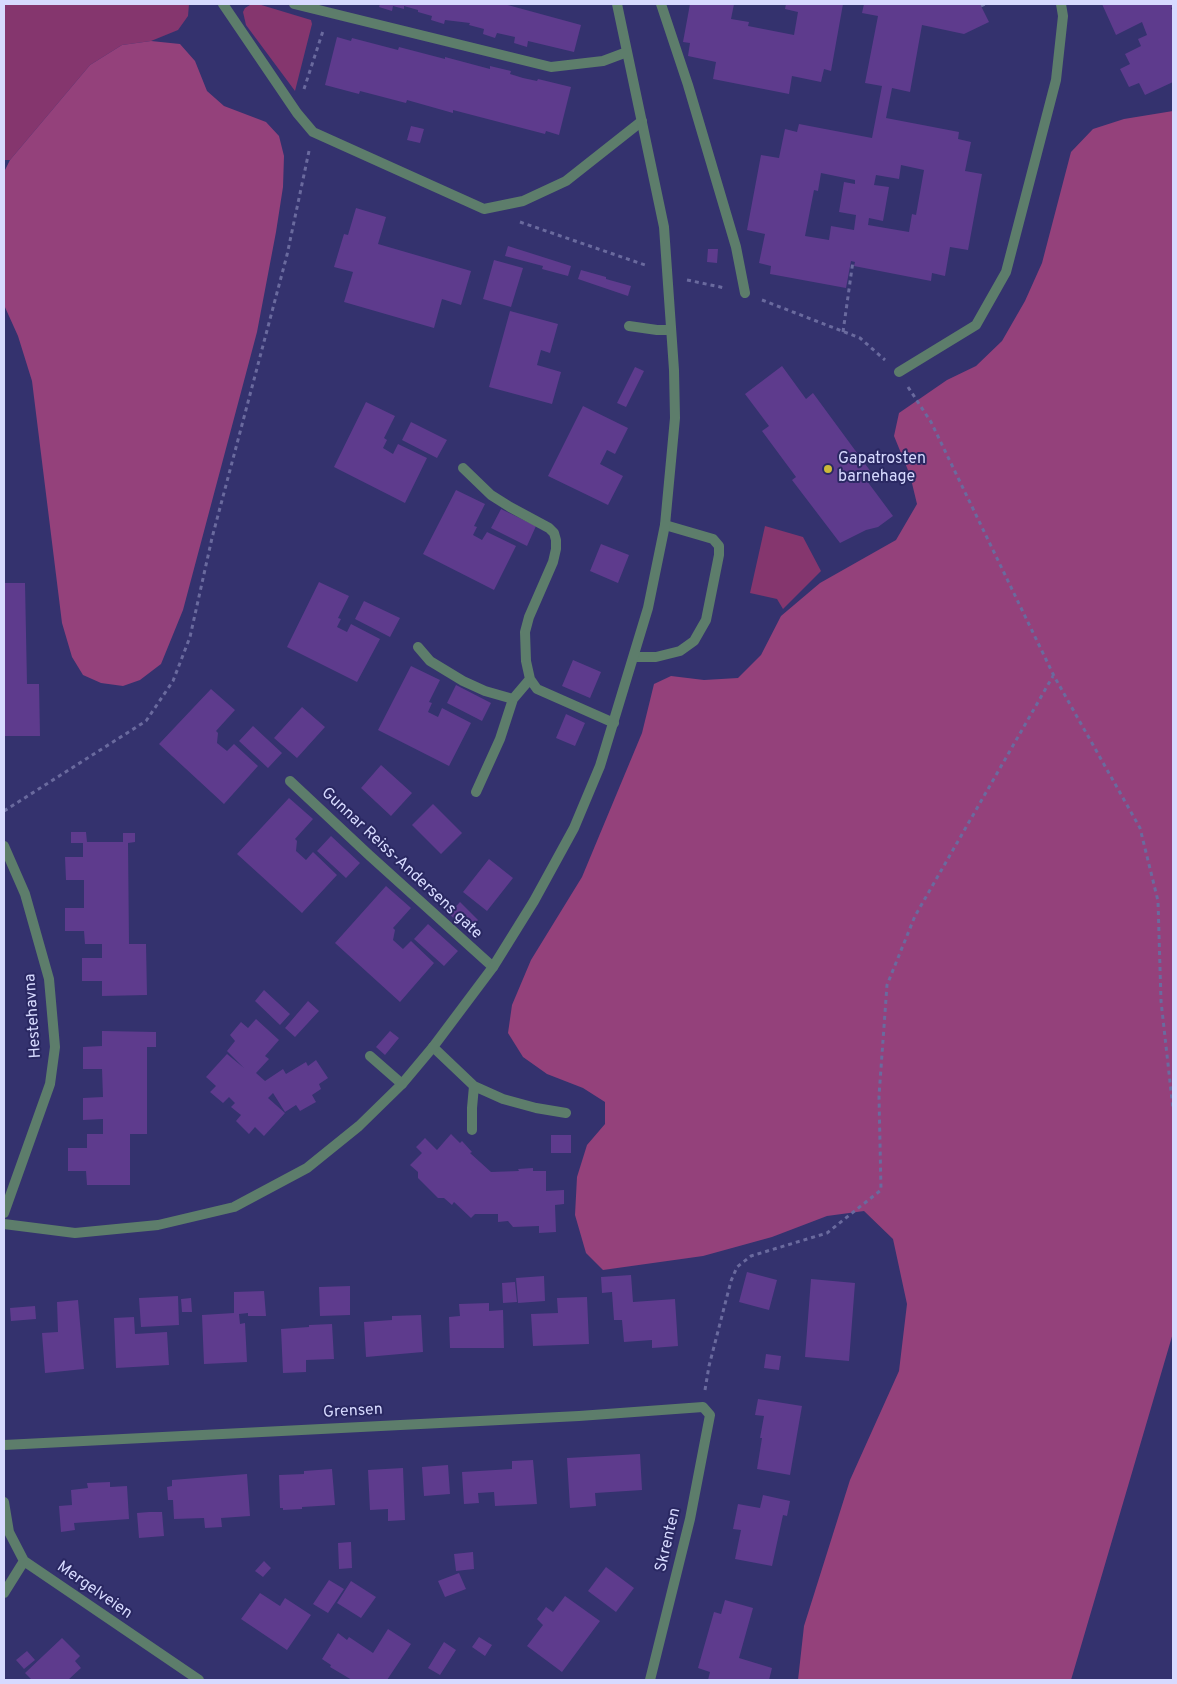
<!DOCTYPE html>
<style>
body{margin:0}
#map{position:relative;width:1177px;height:1684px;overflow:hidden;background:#34326e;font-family:Overpass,sans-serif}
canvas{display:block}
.frame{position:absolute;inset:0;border:5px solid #d7daff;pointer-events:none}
</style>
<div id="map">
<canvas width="1177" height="1684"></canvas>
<div class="frame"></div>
</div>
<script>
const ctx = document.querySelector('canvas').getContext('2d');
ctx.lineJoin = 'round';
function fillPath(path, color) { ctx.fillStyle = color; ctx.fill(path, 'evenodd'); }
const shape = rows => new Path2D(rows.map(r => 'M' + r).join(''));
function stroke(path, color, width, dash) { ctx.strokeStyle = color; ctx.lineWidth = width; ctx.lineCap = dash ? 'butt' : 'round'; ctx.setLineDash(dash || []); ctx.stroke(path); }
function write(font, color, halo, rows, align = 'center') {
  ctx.font = font + ' Overpass,sans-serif'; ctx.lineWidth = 4; ctx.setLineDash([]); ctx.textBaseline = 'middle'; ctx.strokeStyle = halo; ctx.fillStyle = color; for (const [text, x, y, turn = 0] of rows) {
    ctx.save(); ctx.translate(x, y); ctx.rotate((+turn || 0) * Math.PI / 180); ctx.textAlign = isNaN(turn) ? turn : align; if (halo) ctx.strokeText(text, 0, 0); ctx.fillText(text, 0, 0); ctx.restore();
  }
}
fillPath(shape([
 [4,4,189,4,188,16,178,30,151,41,122,45,90,65,10,160,4,160],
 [258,4,311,20,312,24,295,91,246,25,243,12,245,8,250,5],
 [765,526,803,537,821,571,783,609,777,599,750,593]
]), '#85366e');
fillPath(shape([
 [151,41,180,44,195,61,207,91,224,106,266,122,279,136,284,156,283,187,276,232,257,332,183,610,161,664,140,680,123,686,101,683,83,675,72,657,62,623,32,381,18,336,4,305,4,172,10,160,90,65,122,45],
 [1173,111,1173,1333,1071,1680,798,1680,804,1626,850,1480,899,1371,907,1304,893,1239,864,1211,827,1216,772,1237,703,1256,603,1270,586,1253,575,1215,577,1177,587,1145,605,1124,605,1102,583,1088,547,1074,523,1057,508,1033,512,1005,531,960,582,877,642,733,654,684,671,676,704,680,738,678,761,655,781,616,820,583,896,540,917,504,910,475,894,436,899,413,947,380,976,366,1002,341,1025,301,1042,263,1071,152,1093,129,1124,119]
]), '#94417b');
fillPath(shape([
 [380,4,504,4,581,25,574,52,528,41,527,47,514,43,515,37,497,33,495,38,483,34,484,29,469,25,470,23,445,20,444,24,431,20,432,16,418,12,418,10,404,6,404,9,393,6,392,11,379,7],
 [690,4,734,4,731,19,749,22,748,26,794,35,798,12,785,9,786,4,843,4,831,71,824,69,821,82,792,76,789,94,713,79,716,62,688,56,690,43,683,42],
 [864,4,980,4,989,22,964,34,922,25,910,92,892,88,886,118,959,132,958,139,971,142,965,171,982,174,968,250,950,247,945,276,932,273,931,281,854,266,855,262,851,261,846,288,770,274,771,266,759,263,765,234,747,230,761,155,779,158,785,129,797,132,799,124,872,138,882,86,865,83,878,16,862,13],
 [901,165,924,170,916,215,912,214,909,232,868,225,869,218,883,221,889,187,874,185,876,175,899,179],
 [821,173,855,180,855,184,844,182,839,212,856,215,854,230,831,226,829,240,805,236,814,190,818,191],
 [1102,4,1173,4,1173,7,1171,8,1173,12,1173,82,1145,95,1139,83,1129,87,1120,69,1130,64,1125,54,1141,46,1138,39,1147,35,1142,22,1116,35],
 [337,37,351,41,352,38,398,50,399,47,445,59,445,57,490,69,490,66,511,71,510,74,523,78,537,81,538,79,571,87,559,135,546,131,545,134,453,110,453,113,407,100,406,103,360,91,359,94,325,85],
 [411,126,424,129,420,143,407,140],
 [356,208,386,217,378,244,471,271,461,305,442,299,434,328,344,302,353,272,334,267,344,234,348,235],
 [508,246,571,266,568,276,542,269,543,266,505,256],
 [708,249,718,249,717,263,707,262],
 [494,260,523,268,511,307,483,299],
 [581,270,606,277,606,279,631,286,628,296,578,279],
 [510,311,558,324,550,353,541,350,537,365,561,372,552,404,489,387],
 [782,366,806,399,813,393,874,476,867,481,893,516,878,527,866,530,840,543,792,480,796,477,762,431,769,426,745,394],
 [635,367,644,371,626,407,617,403],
 [366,402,395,416,384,438,387,440,383,448,393,454,398,444,427,458,405,503,334,467],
 [583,406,628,428,615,454,607,450,600,464,623,476,608,505,548,476],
 [411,422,447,440,437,458,402,440],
 [456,490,485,504,474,526,477,527,473,535,482,540,487,532,516,546,494,590,423,554],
 [501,509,536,526,527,546,491,528],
 [601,544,629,555,618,583,590,571],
 [319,582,349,596,338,618,341,619,337,627,347,632,351,624,380,639,357,682,287,647],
 [4,583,25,583,27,684,39,684,40,736,4,736],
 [364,601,400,618,390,637,355,619],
 [573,660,601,672,590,698,562,686],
 [411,666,440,680,429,702,432,703,428,712,438,717,442,708,471,723,449,766,378,730],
 [456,685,491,703,482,721,447,703],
 [211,689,235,710,216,731,218,733,217,743,227,751,234,744,258,766,224,804,159,744],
 [302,707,325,727,297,758,274,738],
 [566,714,585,723,575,746,556,738],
 [253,726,282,753,268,768,239,741],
 [381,765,412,793,391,816,361,788],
 [289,798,313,819,295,839,297,841,296,851,306,860,313,852,337,875,302,913,237,854],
 [433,804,462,833,441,854,412,825],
 [71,832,86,832,87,842,123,842,123,833,135,833,135,842,128,843,129,944,146,944,147,995,102,996,102,981,82,981,82,958,102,958,102,944,85,944,84,931,65,931,65,908,84,908,84,880,66,880,65,857,83,857,83,843,71,843],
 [331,836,360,863,346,878,317,851],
 [489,859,513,878,487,911,463,892],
 [386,886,411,908,393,928,395,930,393,940,403,949,411,941,434,963,400,1002,335,943],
 [460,902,478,920,468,931,449,914],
 [428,924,458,951,444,966,414,939],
 [264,990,290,1014,280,1025,255,1001],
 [308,1001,319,1011,295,1037,285,1028],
 [256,1019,279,1040,265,1056,269,1059,256,1073,265,1081,283,1069,286,1074,306,1062,308,1066,316,1060,328,1078,319,1084,321,1089,312,1095,316,1102,300,1111,296,1105,285,1112,273,1093,268,1098,285,1113,264,1136,255,1127,249,1134,236,1121,241,1115,231,1107,235,1103,229,1097,223,1103,210,1092,216,1086,206,1077,227,1054,244,1068,227,1051,235,1041,230,1035,241,1022,248,1028],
 [102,1031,156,1032,156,1047,147,1047,147,1134,130,1134,130,1185,87,1185,86,1171,68,1171,68,1148,87,1148,87,1134,103,1134,103,1119,83,1120,83,1098,103,1097,102,1069,83,1069,83,1047,102,1046],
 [390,1031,399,1038,385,1055,376,1047],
 [451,1134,460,1143,462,1141,472,1152,470,1153,491,1172,519,1171,518,1169,533,1168,533,1171,546,1171,546,1191,564,1190,564,1204,555,1205,556,1232,539,1233,539,1226,513,1227,508,1221,498,1222,498,1214,475,1214,471,1218,454,1202,452,1205,444,1198,438,1198,418,1178,418,1172,410,1165,422,1153,416,1147,425,1138,437,1150],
 [551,1135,571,1135,571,1153,551,1153],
 [747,1272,777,1280,769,1310,739,1302],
 [631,1275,633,1302,675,1299,678,1346,652,1348,652,1340,624,1342,622,1320,614,1320,612,1292,602,1293,601,1277],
 [544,1276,545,1301,518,1303,516,1278],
 [811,1279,855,1283,849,1361,805,1357],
 [515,1282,517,1302,503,1303,502,1283],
 [350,1286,350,1315,320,1316,319,1287],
 [264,1291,266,1316,248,1316,248,1313,239,1314,240,1324,245,1323,247,1362,204,1364,202,1315,234,1313,234,1292],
 [178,1296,179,1325,141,1327,139,1298],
 [587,1297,589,1344,533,1346,531,1314,558,1313,557,1298],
 [191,1298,192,1312,182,1312,181,1299],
 [78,1300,84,1369,45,1373,42,1333,58,1332,57,1302],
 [489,1303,489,1311,503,1310,504,1348,450,1348,449,1317,460,1316,459,1304],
 [35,1306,36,1319,11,1321,10,1308],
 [421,1315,423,1352,366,1357,364,1322,392,1320,392,1316],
 [134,1317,135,1334,167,1332,169,1365,116,1368,114,1318],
 [332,1324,334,1359,306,1360,306,1372,283,1373,281,1329,309,1327,309,1325],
 [766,1354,781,1356,779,1370,764,1368],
 [758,1399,802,1406,790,1475,757,1469,762,1438,760,1438,764,1416,755,1415],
 [640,1454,642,1490,595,1493,596,1506,570,1508,567,1458],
 [533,1460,537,1504,495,1506,494,1492,478,1493,479,1503,464,1504,462,1472,512,1469,512,1461],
 [448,1465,450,1494,424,1496,422,1467],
 [403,1468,405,1520,388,1521,388,1509,370,1510,368,1470],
 [332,1469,335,1505,302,1507,302,1509,283,1510,283,1508,280,1508,279,1475,304,1474,304,1471],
 [247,1474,250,1516,221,1518,222,1527,205,1528,204,1518,174,1519,173,1500,168,1500,167,1487,172,1486,172,1480],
 [110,1482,110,1487,127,1486,129,1519,74,1523,75,1530,61,1532,59,1506,72,1505,71,1490,88,1488,87,1483],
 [763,1495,790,1501,787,1516,783,1515,772,1566,735,1559,741,1530,733,1529,738,1504,760,1508],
 [149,1512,162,1512,164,1536,139,1538,137,1513],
 [351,1542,352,1568,339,1569,338,1543],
 [473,1552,474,1569,456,1571,454,1554],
 [264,1561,271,1568,263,1577,255,1571],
 [606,1567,634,1588,616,1612,588,1591],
 [459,1573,466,1589,445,1597,438,1581],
 [329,1580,344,1589,328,1613,313,1604],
 [351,1581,376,1597,361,1618,337,1603],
 [260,1593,280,1606,285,1598,311,1615,287,1650,241,1619],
 [565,1596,600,1621,562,1672,527,1646,543,1625,537,1619,546,1607,553,1612],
 [725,1600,753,1608,739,1658,772,1668,769,1680,708,1680,710,1672,698,1668,714,1612,721,1614],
 [388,1629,411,1644,387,1680,352,1680,330,1667,331,1665,322,1659,338,1633,347,1640,349,1637,373,1653],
 [479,1637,492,1645,485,1656,472,1647],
 [62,1638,80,1656,75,1661,81,1668,68,1680,32,1680,25,1673],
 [444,1642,456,1650,440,1675,428,1668],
 [27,1651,35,1660,24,1669,16,1660]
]), '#5e3b8d');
stroke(shape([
 [981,6,985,4],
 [304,89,323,31],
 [520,222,645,265],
 [687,280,725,288],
 [762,300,860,338,885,360],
 [843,332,853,261],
 [908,387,931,422,1054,676,1140,828,1158,901,1161,1001,1173,1109],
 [4,811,146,721,173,681,190,637,212,538,287,255,309,151],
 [705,1390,709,1366,731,1281,737,1267,751,1256,827,1233,881,1190,879,1096,887,985,915,916,1053,676]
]), '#6a6a9e', 3, [4, 4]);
stroke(shape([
 [629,326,657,330,671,330],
 [463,468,491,495,510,507,549,528,554,533,556,540,556,549,553,562,529,617,525,632,526,661,530,679,537,689,614,723],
 [418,647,430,661,463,681,485,691,513,699],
 [634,657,656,657,680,651,694,641,706,620,719,555,719,546,713,539,665,525],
 [290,781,369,855,493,967],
 [476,792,500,739,513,699,530,679],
 [4,846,25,894,49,979,55,1047,50,1084,4,1213],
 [433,1047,474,1086,503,1099,536,1108,566,1113],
 [370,1056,402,1084],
 [472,1130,472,1108,474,1086]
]), '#5d7d6b', 10);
stroke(shape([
 [223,4,297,113,313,132,484,209,523,201,566,181,642,121]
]), '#5d7d6b', 10);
stroke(shape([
 [294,4,551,67,603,61,627,52],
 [661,4,688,85,736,247,745,293],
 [899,372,976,325,1006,272,1056,80,1063,16,1061,4],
 [4,1224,75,1233,158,1225,234,1207,307,1168,359,1126,402,1084,433,1047,493,967,534,901,574,828,600,766,648,608,665,525,675,418,674,370,664,227,617,4],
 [4,1445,579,1416,703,1407,710,1415,690,1519,650,1680],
 [4,1502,9,1532,24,1561,199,1680],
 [4,1593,24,1561]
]), '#5d7d6b', 10);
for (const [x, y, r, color] of [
 [828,469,5,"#ccb939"]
]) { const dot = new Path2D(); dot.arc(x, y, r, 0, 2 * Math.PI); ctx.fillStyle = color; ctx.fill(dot); stroke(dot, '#2a2862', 2); }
write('16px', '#d7daff', '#2a2862', [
 ["Gapatrosten",838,460],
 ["barnehage",838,478]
], 'left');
write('16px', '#d7daff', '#2a2862', [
 ["Gunnar Reiss-Andersens gate",401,864,43],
 ["Hestehavna",34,1016,-94],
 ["Grensen",353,1412,-3],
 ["Skrenten",669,1540,-77],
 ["Mergelveien",94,1591,35]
]);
</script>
